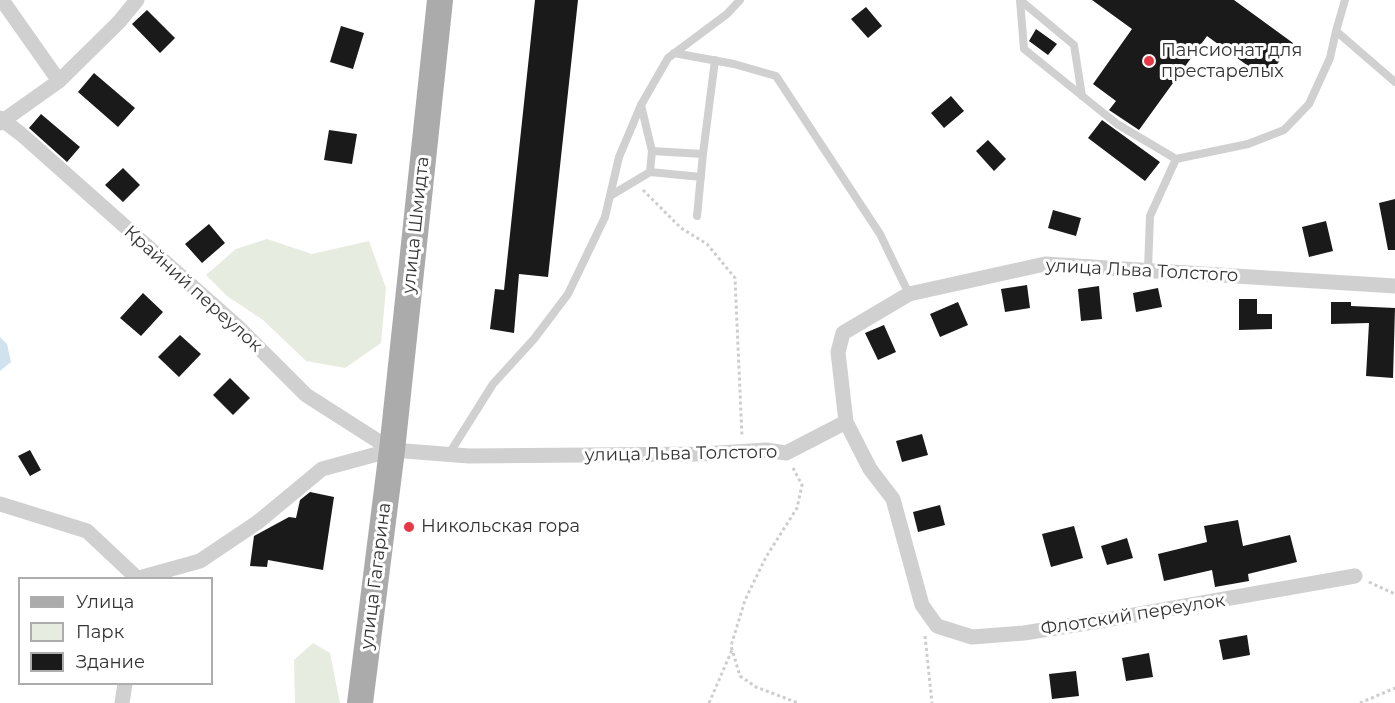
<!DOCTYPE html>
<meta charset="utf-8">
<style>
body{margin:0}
#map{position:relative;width:1395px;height:703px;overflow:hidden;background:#fff;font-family:Montserrat,sans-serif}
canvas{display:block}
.legend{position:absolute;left:18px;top:577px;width:195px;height:108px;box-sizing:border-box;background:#fff;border:2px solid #adadad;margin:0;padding:8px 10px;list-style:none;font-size:18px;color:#333}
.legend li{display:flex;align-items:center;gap:12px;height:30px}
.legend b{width:30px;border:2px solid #adadad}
</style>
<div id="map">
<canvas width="1395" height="703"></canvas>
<ul class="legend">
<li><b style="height:8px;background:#ababab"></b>Улица</li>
<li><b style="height:16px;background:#e6ecdf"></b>Парк</li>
<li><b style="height:16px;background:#1a1a1a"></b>Здание</li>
</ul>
</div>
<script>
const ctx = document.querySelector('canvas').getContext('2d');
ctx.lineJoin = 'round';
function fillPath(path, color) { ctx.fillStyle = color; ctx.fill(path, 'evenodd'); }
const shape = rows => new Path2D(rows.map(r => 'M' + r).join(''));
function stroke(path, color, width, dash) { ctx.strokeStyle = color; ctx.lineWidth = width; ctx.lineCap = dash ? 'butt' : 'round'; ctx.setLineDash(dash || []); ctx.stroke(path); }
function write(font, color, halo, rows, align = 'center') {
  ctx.font = font + ' Montserrat,sans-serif'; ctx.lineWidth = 6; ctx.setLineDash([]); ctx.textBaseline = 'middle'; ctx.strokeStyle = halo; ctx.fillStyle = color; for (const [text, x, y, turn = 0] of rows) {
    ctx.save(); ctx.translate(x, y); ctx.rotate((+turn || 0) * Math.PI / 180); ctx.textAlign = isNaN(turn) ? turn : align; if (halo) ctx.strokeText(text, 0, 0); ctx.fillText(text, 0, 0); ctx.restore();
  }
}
fillPath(shape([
 [267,239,312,254,369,241,386,288,381,343,345,368,306,361,263,320,227,296,206,275,236,249],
 [313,643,330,653,340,703,295,703,294,660]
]), '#e6ecdf');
fillPath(shape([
 [0,337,7,344,11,362,0,371]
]), '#cfe2ee');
fillPath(shape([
 [535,0,578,0,548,277,519,274,514,333,490,329,495,289,504,290],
 [1092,0,1234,0,1293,43,1266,79,1207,36,1139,130,1109,110,1116,101,1093,84,1132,29],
 [866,7,882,26,868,38,851,19],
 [147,10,175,38,160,53,132,24],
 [341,26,364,33,353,69,330,62],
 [1036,29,1057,44,1048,55,1029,41],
 [94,73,135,108,118,127,78,92],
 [951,96,964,111,944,128,931,113],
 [41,114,80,147,67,162,29,128],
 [1102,120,1160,162,1145,181,1088,138],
 [329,130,357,134,352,164,324,160],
 [988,140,1006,159,994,171,976,151],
 [123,168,140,185,123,202,105,185],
 [1395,199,1395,250,1388,250,1379,203],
 [1053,210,1081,218,1076,236,1048,228],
 [1326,221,1333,251,1309,257,1302,227],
 [209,224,225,243,202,263,185,244],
 [1027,285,1030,308,1005,312,1001,289],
 [1099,286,1102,319,1081,321,1078,289],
 [1158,288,1162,307,1136,312,1133,293],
 [143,293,163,312,141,336,120,318],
 [1239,299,1257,299,1257,314,1272,314,1272,329,1239,330],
 [958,302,968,325,940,337,930,314],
 [1331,302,1351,302,1351,306,1395,308,1393,378,1366,376,1369,323,1331,324],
 [884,325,896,352,878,360,865,333],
 [180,335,201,354,179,377,158,357],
 [230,378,250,398,233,415,213,395],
 [922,434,928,455,902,462,896,441],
 [30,450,41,470,30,476,18,456],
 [310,492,334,497,323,570,268,560,267,567,250,566,254,536,289,517,296,518,300,500],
 [940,505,945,525,918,532,913,512],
 [1238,520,1243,546,1290,535,1297,562,1248,574,1249,581,1215,587,1212,570,1164,581,1158,554,1207,542,1204,526],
 [1074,526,1083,558,1051,567,1042,534],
 [1127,538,1133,558,1107,565,1101,546],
 [1247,635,1250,655,1223,660,1219,640],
 [1149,653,1153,677,1126,681,1122,658],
 [1076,671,1079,696,1052,699,1049,674]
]), '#1a1a1a');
stroke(shape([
 [643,190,681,228,707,244,735,278,742,437],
 [793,468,802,485,797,508,766,557,745,600,731,646,740,676,756,687,798,703],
 [1369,582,1395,594],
 [925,636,932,703],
 [709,703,732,650],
 [1360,703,1395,688]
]), '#cdcdcd', 3, [3, 3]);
stroke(shape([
 [1020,0,1024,49,1117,124,1176,159],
 [1020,0,1074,45,1082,96],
 [1345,0,1336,31,1395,82],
 [674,53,734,64,776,76,880,234,909,294],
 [641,105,652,151,703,154,715,60],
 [652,151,650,172,701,177],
 [610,196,650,172],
 [697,216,703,154],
 [1148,269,1150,216,1176,159,1248,144,1284,130,1309,104,1330,58,1336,31],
 [449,454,493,384,534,339,568,294,605,217,619,157,641,105,668,58,727,14,740,0]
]), '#d0d0d0', 8);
stroke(shape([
 [2,0,59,81],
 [0,118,21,134,237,326,306,395,392,450],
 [0,123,59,81,119,22,137,0],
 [846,422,870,469,893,499,922,605,937,626,972,637,1024,633,1100,621,1355,576],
 [0,504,87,531,137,578],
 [139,578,200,561,258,522,322,469,392,450,469,456,702,454,766,450,786,453,846,422,838,352,843,333,909,294,1045,264,1395,286],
 [122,703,125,684]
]), '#d0d0d0', 15);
stroke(shape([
 [360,703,392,450,440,0]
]), '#ababab', 26);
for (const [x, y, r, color] of [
 [1149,61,6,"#e63946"],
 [409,527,6,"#e63946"]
]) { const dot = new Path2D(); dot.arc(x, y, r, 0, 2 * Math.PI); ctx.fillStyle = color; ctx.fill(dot); stroke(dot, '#fff', 2); }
write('18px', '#333', '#fff', [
 ["Пансионат для",1161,51],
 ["престарелых",1161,72],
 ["Никольская гора",421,527]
], 'left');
write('18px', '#333', '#fff', [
 ["улица Шмидта",416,225,-84],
 ["улица Льва Толстого",1142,271,3],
 ["Крайний переулок",193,289,42],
 ["улица Льва Толстого",681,454,-1],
 ["улица Гагарина",376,576,-83],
 ["Флотский переулок",1133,615,-9]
]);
</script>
